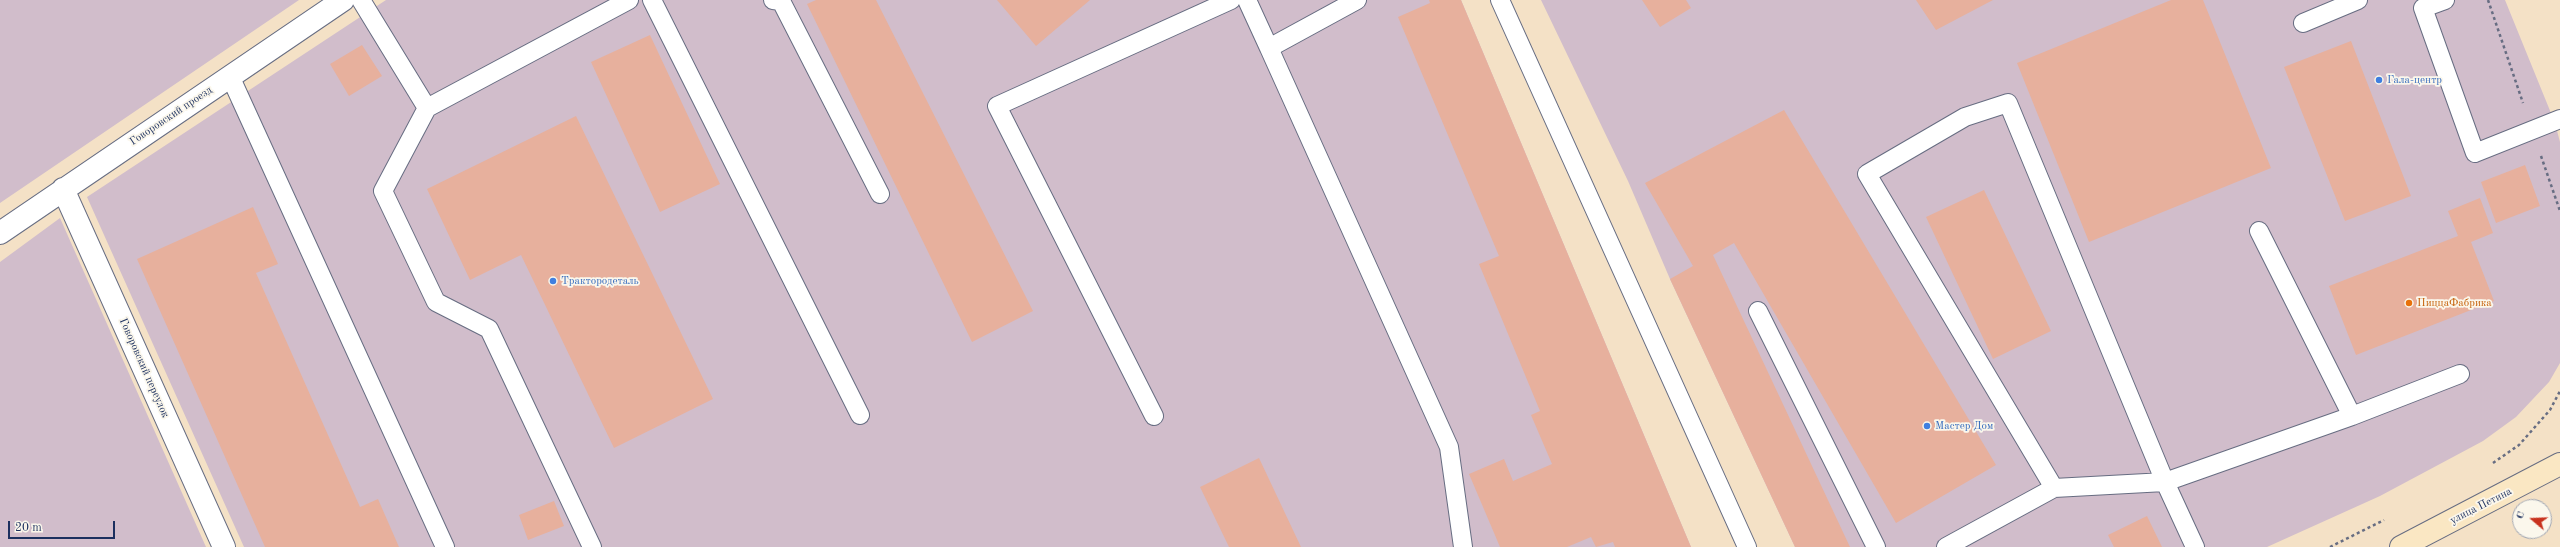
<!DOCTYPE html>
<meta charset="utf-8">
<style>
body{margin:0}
#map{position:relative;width:2560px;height:547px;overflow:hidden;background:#f4e1c6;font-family:"Old Standard TT",serif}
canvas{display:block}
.north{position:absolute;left:2512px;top:499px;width:40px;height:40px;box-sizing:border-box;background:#fbf7ec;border:1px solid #a1a7b3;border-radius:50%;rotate:289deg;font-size:11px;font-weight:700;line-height:16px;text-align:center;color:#1b2f5e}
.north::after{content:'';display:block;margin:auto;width:14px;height:18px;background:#c8321e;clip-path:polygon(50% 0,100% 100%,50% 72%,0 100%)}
.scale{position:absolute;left:8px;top:521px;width:107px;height:18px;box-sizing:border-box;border:2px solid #1b2f5e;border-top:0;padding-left:5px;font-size:12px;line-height:14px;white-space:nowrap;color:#1b2f5e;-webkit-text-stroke:3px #fbf7ec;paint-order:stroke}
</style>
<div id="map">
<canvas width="2560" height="547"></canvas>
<div class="north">С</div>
<div class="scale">20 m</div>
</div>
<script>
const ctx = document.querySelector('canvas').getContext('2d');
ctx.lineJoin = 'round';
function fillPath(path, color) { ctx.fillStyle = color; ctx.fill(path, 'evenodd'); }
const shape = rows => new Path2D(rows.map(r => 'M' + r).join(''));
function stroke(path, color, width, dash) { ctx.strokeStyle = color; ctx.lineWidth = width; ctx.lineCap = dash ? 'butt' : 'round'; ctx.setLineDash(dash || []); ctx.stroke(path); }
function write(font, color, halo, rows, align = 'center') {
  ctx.font = font + ' "Old Standard TT",serif'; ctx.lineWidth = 3.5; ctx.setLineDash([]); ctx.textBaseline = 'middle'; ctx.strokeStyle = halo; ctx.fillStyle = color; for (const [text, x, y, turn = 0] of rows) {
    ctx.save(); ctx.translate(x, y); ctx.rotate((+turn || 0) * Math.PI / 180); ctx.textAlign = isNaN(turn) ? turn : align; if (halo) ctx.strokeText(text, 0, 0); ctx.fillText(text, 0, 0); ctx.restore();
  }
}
fillPath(shape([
 [0,0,299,0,0,203],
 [386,0,1461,0,1691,547,244,547,87,197],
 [1541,0,2505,0,2555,123,2560,142,2560,363,2549,382,2516,417,2483,441,2380,496,2267,547,1795,547,1670,279,1628,181],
 [60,218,206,547,0,547,0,262]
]), '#d1bdcb');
fillPath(shape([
 [816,0,876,0,1033,311,972,342,807,4],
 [997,0,1090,0,1036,46],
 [1429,0,1461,0,1691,547,1615,547,1613,542,1596,547,1591,537,1567,547,1500,547,1469,474,1504,459,1513,481,1552,464,1531,415,1540,411,1479,264,1499,256,1398,17,1430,3],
 [1642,0,1686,0,1691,8,1660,27],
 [1916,0,1993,0,1936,30],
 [2171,0,2203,0,2271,168,2089,242,2017,63],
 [650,35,720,184,660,212,591,62],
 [2351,41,2411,196,2345,221,2284,67],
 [362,45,382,76,349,96,330,64],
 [1784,110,1996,465,1896,523,1734,243,1713,255,1850,547,1795,547,1670,279,1693,266,1645,183],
 [576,116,713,399,614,448,521,255,470,280,427,189],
 [2525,165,2540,206,2496,223,2481,182],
 [1984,190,2051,331,1993,359,1926,217],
 [2480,198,2493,233,2471,242,2494,301,2356,355,2329,286,2458,236,2448,211],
 [253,207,278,264,256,273,360,507,378,499,399,547,265,547,137,259],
 [1259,458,1301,547,1229,547,1200,487],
 [554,501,564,526,528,540,519,515],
 [2147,516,2162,547,2114,547,2108,535]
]), '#e7b09d');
const lane = shape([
 [361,0,427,108,383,191,436,302,489,329,592,547],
 [652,0,860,415],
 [773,0,781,1,880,194],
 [1247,0,1269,48],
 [1357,0,1269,48,1449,447,1463,547],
 [1500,0,1747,547],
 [2445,0,2423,8,2475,153,2560,119],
 [2303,23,2358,0],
 [230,76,445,547],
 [427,108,629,0],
 [2259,231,2352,416],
 [1758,311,1876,547],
 [1154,416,997,106,1231,0],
 [2054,488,1867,174,1965,117,2008,103,2165,482,2195,547],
 [1946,547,2054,488,2165,482,2352,416,2460,374]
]);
const street = shape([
 [63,189,224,547],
 [0,233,343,0]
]);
const secondary = shape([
 [2401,547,2560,464]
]);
stroke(lane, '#676d82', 20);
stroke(street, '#676d82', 24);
stroke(secondary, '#676d82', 24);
stroke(shape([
 [2488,0,2523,103],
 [2541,156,2560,211],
 [2493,463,2519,445,2550,410,2560,391],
 [2330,547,2384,520]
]), '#676d82', 2.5, [3, 3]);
stroke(lane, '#fff', 18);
stroke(street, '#fff', 22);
stroke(secondary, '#fae7c3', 22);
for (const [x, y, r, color] of [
 [2379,80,4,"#3f7fe0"],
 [553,281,4,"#3f7fe0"],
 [2409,303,4,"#e8710a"],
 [1927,426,4,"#3f7fe0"]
]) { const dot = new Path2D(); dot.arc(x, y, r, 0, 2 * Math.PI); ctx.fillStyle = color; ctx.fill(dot); stroke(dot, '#fbf7ec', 1.5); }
write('11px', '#366cbe', '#fbf7ec', [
 ["Гала-центр",2387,80],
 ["Трактородеталь",561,281],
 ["Мастер Дом",1935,426]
], 'left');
write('11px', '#1b2f5e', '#fbf7ec', [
 ["Говоровский проезд",171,116,-34],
 ["Говоровский переулок",144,368,66],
 ["улица Петина",2481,506,-27]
]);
write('11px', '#c56008', '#fbf7ec', [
 ["ПиццаФабрика",2417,303]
], 'left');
</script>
